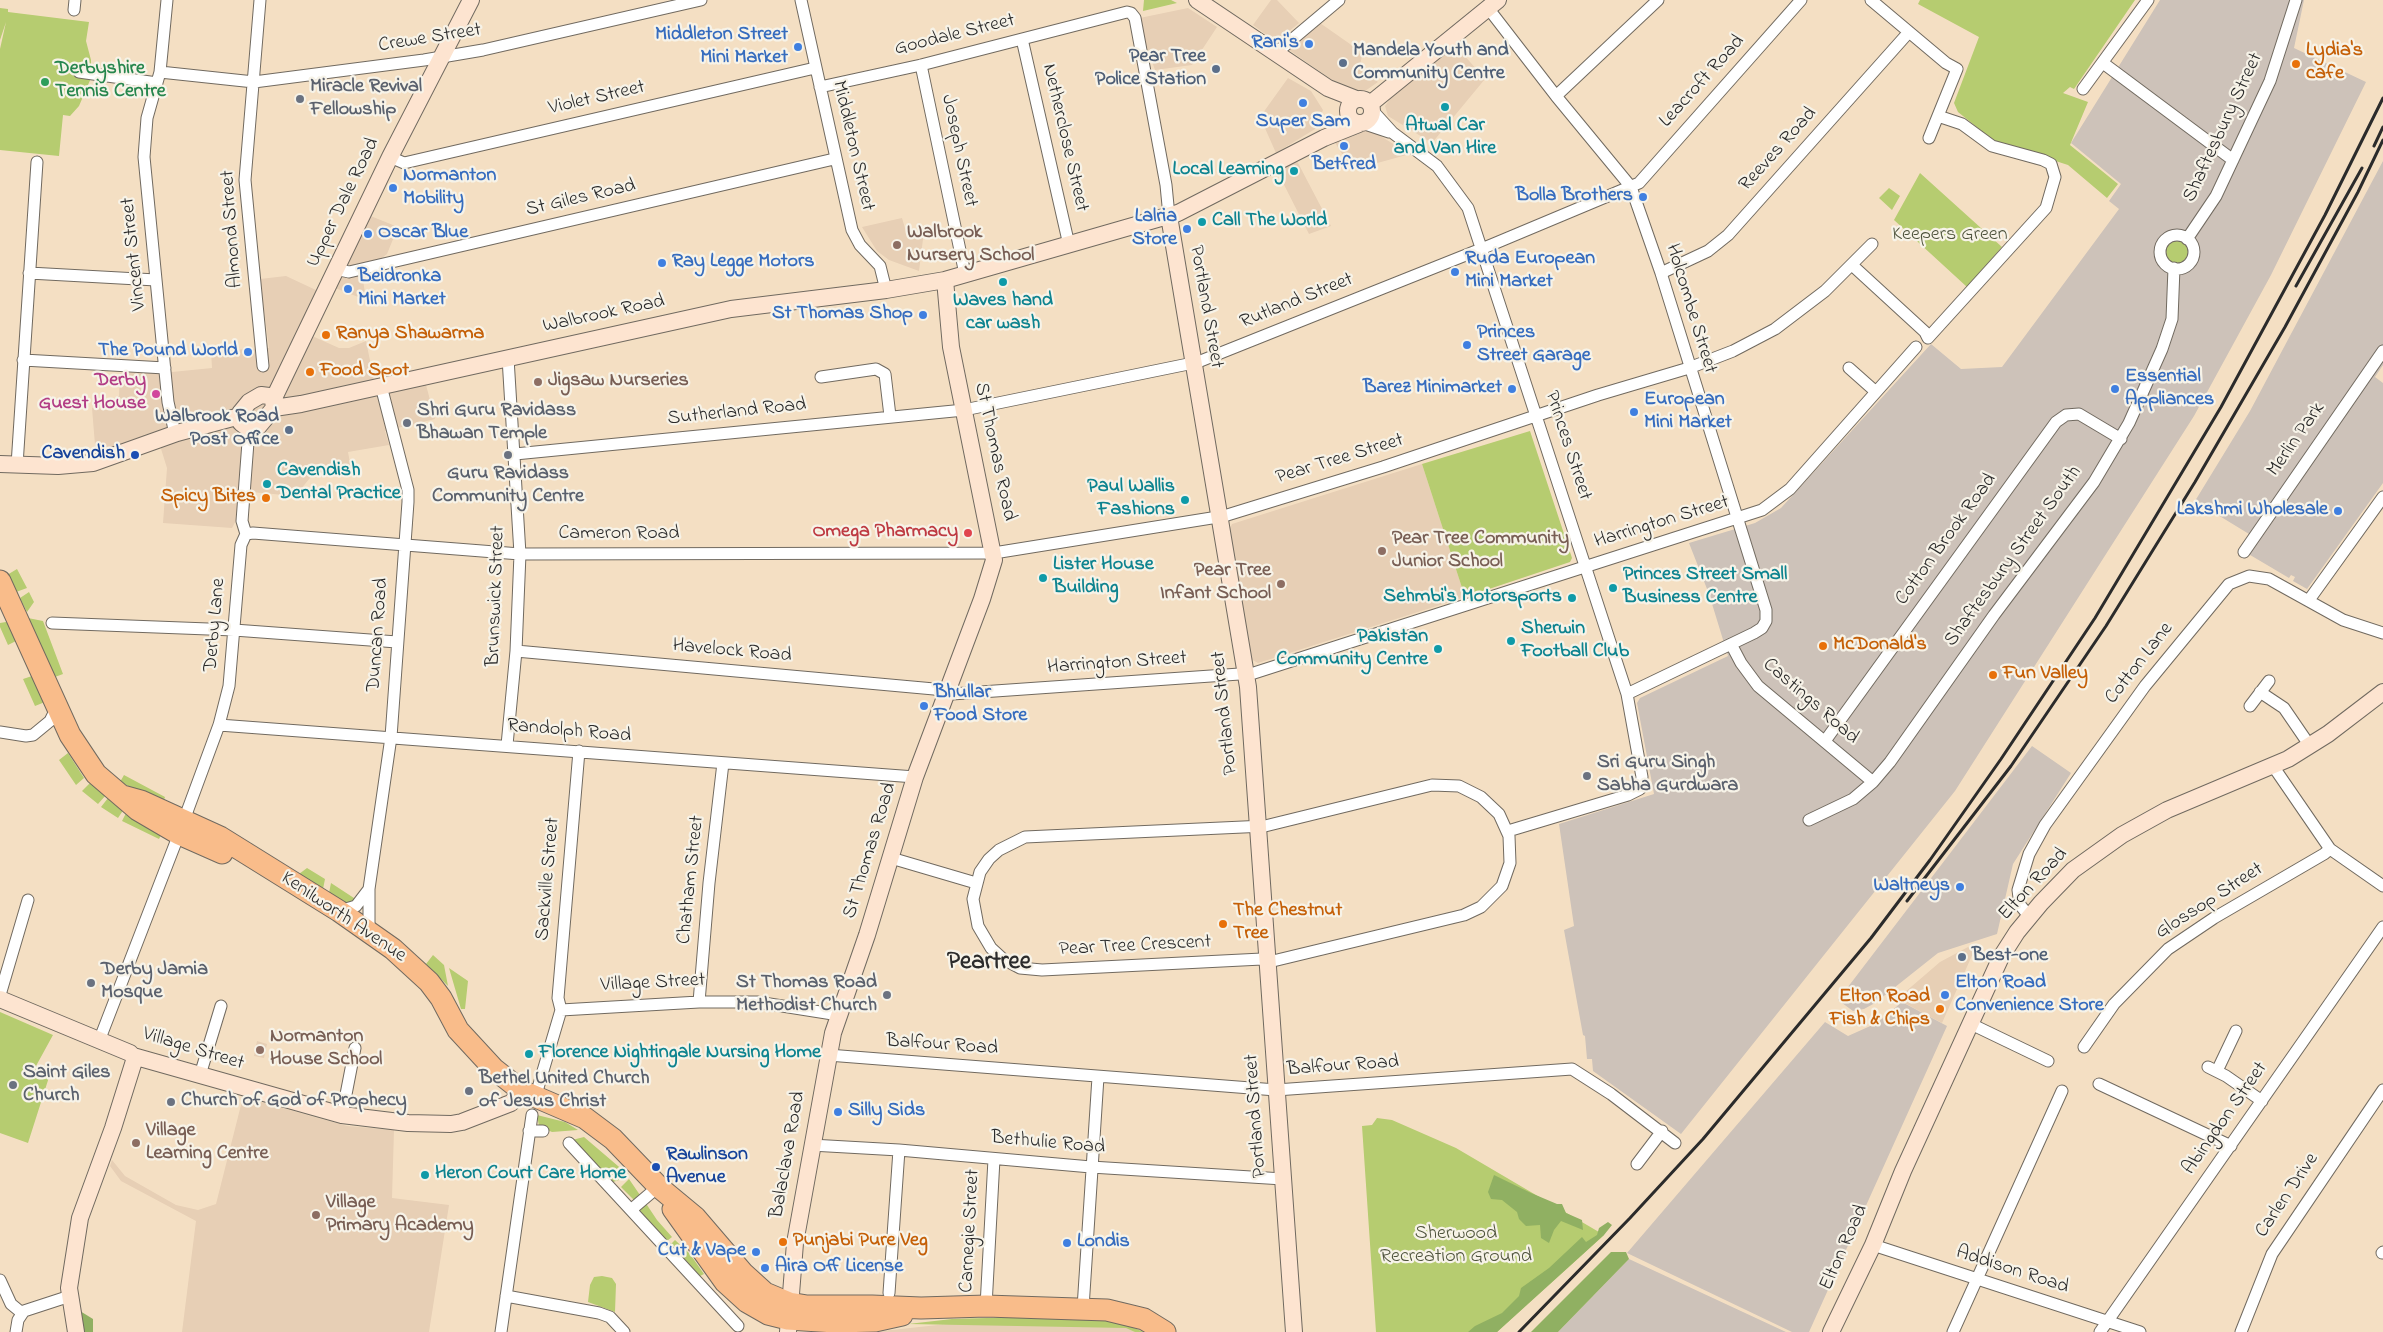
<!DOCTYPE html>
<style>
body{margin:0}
canvas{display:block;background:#f4dfc3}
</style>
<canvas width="2383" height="1332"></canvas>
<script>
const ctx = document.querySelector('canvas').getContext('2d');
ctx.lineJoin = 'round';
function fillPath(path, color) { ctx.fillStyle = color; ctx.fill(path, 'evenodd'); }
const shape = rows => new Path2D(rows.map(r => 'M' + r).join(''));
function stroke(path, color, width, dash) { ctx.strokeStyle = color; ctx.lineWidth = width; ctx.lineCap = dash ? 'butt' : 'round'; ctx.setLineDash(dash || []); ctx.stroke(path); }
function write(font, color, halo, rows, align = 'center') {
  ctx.font = font + ' "Indie Flower",sans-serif'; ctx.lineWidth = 4.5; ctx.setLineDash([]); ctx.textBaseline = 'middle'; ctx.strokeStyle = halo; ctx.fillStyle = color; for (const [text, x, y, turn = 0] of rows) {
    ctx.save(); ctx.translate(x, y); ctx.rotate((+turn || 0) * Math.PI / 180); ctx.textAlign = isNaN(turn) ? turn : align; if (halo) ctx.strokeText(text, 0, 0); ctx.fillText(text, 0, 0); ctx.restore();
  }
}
fillPath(shape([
 [1271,0,1277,0,1299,23,1276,42,1253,25],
 [1188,8,1217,27,1192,65,1155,70,1146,44,1130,20],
 [1320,23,1350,44,1362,56,1360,65,1378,82,1365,91,1355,91,1335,82,1289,50],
 [1456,46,1485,79,1432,143,1388,116,1385,106,1393,95],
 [1288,78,1311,91,1323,110,1315,129,1276,153,1260,117],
 [1360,129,1372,131,1410,154,1352,170,1334,141],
 [1297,161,1331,226,1309,234,1277,171],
 [368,215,398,227,387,254,362,273,366,300,335,288],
 [902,218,907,235,924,231,919,271,889,260,877,251,862,227],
 [286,276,318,291,301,331,339,348,349,348,366,341,374,380,425,381,435,419,385,431,389,445,348,452,352,474,315,472,295,496,251,492,232,528,163,523,167,468,157,436,96,457,92,408,119,396,120,373,162,373,212,368,211,351,269,348,260,279],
 [1422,464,1465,597,1258,663,1251,659,1229,530,1232,524],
 [1968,947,1974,951,1942,1023,1897,999,1940,962],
 [257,1041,267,1044,264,1058,254,1056],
 [243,1097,347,1126,394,1130,392,1198,449,1205,429,1332,182,1332,196,1221,121,1181,110,1166,112,1160,125,1176,176,1205,198,1210,216,1204],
 [1021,1316,1119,1321,1148,1332,873,1332]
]), '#e7cfb5');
fillPath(shape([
 [2160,0,2304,0,2294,48,2366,82,2271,275,2194,416,1955,791,1681,1134,1593,1071,1592,1059,1587,1059,1585,1036,1583,1035,1564,930,1574,926,1559,824,1654,794,1637,703,1640,698,1728,656,1709,594,1689,543,1755,523,1781,508,1931,344,1961,369,2002,367,2119,209,2109,201,2121,184,2071,143],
 [2383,161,2383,365,2375,377,2383,383,2383,483,2307,589,2293,581,2295,577,2291,575,2289,578,2240,549,2249,534,2195,501,2250,411],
 [2032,746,2071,773,2013,864,1997,934,1938,953,1875,1003,1864,1009,1853,1011,1838,1000],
 [1902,1002,1947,1026,1809,1332,1792,1332,1627,1253,1825,1022,1848,1036,1877,1023],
 [1629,1259,1786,1332,1558,1332]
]), '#cdc2b9');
fillPath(shape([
 [1144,0,1171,0,1177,3,1143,11],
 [1920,0,2135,0,2074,89,2070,87,2063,93,2088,102,2070,145,2118,184,2107,198,2068,165,1994,141,1958,112,1954,103,1979,37,1918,4],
 [0,8,8,9,8,12,89,22,86,41,91,60,91,78,79,106,70,116,63,115,59,156,0,150,0,49,6,22,0,40],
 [1920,173,2002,247,1967,287,1894,220],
 [1889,188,1900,196,1892,210,1879,198],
 '2166 252a11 11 0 1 1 22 0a11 11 0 1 1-22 0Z',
 [1530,431,1572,558,1570,562,1465,597,1422,464],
 [17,569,27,588,16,592,7,575],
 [29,592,34,602,27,612,20,598],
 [28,618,43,621,63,674,55,677],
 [6,622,10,623,18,640,8,645,0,627,0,623],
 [32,676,45,702,35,706,23,679],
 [68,753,84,778,76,785,59,760],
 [124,775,165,797,163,803,120,782],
 [90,783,106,795,98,804,82,791],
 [108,798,124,809,118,818,101,807],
 [127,811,162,833,159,839,122,821],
 [307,868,325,879,323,889,299,874],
 [331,883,357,900,346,903,329,893],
 [433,955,444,965,448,986,426,964],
 [449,968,468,981,465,1009,461,1009],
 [0,1012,53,1035,36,1066,50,1074,28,1143,0,1133],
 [537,1115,565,1122,578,1130,552,1132,539,1126],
 [1377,1118,1392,1120,1456,1148,1604,1235,1497,1332,1376,1332,1362,1126,1372,1125],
 [584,1137,625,1172,619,1180,613,1182,568,1141],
 [629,1179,642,1198,636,1202,621,1187],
 [645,1202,657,1220,672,1237,667,1241,638,1212],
 [675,1240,690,1254,704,1274,700,1276,671,1244],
 [602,1276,612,1278,616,1284,615,1312,588,1302,590,1285,594,1277],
 [1022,1317,1116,1321,1144,1332,1135,1332,1126,1328,908,1324,952,1319]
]), '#b6cc70');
fillPath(shape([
 [1494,1175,1531,1193,1557,1204,1562,1204,1566,1213,1582,1220,1583,1230,1561,1221,1554,1230,1549,1243,1541,1238,1540,1225,1526,1226,1519,1219,1517,1212,1502,1200,1491,1199,1488,1192],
 [1608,1222,1612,1225,1604,1235,1497,1332,1468,1332,1475,1326,1502,1313,1519,1296,1521,1288,1549,1268,1582,1237,1586,1242,1597,1235,1599,1228],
 [1611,1252,1626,1252,1629,1259,1558,1332,1531,1332],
 [80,1311,93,1319,93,1332,82,1332]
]), '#90b062');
const street = shape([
 [167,0,160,72,147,118,144,157,168,402,175,434],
 [260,0,245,180,263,366],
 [801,0,852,230,860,245,880,266,886,290],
 [1871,0,1946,63,1957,69,1929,138],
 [1488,8,1556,96,1631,187,1661,273,1766,610,1766,621,1762,628,1754,633,1627,694],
 [74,10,75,0],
 [1022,39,1069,245],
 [1276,53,1339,0],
 [2103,63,2233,160],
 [921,65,965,274],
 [79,72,157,83],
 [160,72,254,82,424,60,483,50,701,0],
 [820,87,921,65,1127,12,1131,13,1135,18,1166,185,1169,216],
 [2083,89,2148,0],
 [1556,96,1658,0],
 [1373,111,1393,133,1437,166,1468,208,1627,694,1642,777,1640,789,1628,795,1508,831],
 [1362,123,1389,132],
 [390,157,404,163,815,68],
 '2160 252a17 17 0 1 1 34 0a17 17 0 1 1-34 0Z',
 [2187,239,2216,196,2270,81,2296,0],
 [1852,265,1925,332,1928,338,2046,208,2055,177,2051,164,2043,160,1992,146,1962,124,1938,116],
 [335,269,349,272,834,159],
 [29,273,156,280],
 [1661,273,1708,251,1728,235,1909,32],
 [23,360,165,368],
 [1849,368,1876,392],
 [821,377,876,369,885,374,890,416],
 [515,454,964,410,1198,362,1491,245,1639,183,1801,0],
 [17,465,37,162],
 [246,534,253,533,520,554,994,553,1224,516,1383,467,1598,395,1689,368,1733,351,1775,329,1825,291,1872,244],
 [2244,552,2383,351],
 [2309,600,2383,497],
 [52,623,234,630,397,642],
 [1731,644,1741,663,1758,686,1873,782],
 [516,651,934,689,952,694,1254,673,1762,510,1790,489,1916,347],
 [2260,692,2284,708,2310,746],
 [2250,706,2269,681],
 [219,725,915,777],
 [0,732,26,736,33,735,50,721,57,707],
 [1825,741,2056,422,2066,415,2079,414,2121,439],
 [507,745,516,651,520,554,508,358],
 [2273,766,2330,849,2383,886],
 [1432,785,1459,786,1481,797,1499,814,1509,836,1510,863,1502,886,1481,907,1464,915,1273,961,1262,959,1042,970,1020,968,1003,959,991,948,978,926,973,899,980,872,989,859,999,850,1025,837,1265,826,1432,785],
 [184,820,219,725,229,686,241,545,246,534,242,521,249,429],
 [1809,820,1853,799,1873,782,1890,762,1994,615,2094,482,2129,423,2162,349,2172,319,2174,268],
 [891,858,976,883],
 [339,911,356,906,369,889],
 [2030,917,2020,905,2018,890,2029,854,2045,825,2145,686,2229,584,2249,576,2269,579,2343,620,2383,633],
 [369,931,369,889,391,737,408,502,408,490,381,386],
 [0,995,28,900],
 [699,1002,709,883,723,763],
 [561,1010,699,1002,757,1002,839,1015],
 [1971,1024,2048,1061],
 [99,1041,179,834],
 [2084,1047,2114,1004,2168,949,2214,918,2324,854,2330,849],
 [828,1055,1276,1090,1572,1069,1611,1094,1675,1143],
 [2208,1067,2226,1076,2262,1101],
 [2217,1071,2236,1031],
 [200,1075,221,1006],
 [2099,1084,2231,1146],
 [535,1098,561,1010,558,998,579,751],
 [342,1115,355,1048],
 [529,1131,543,1131],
 [569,1143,738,1326],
 [811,1145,899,1150,1091,1167,1283,1179],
 [1637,1164,1662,1131],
 [632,1209,659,1186],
 [1873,1245,2140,1332],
 [2382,1253,2383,1252],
 [0,1280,11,1304,22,1313],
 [889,1293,899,1150],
 [506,1296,599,1313,610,1317,624,1332],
 [986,1306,994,1159],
 [1083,1308,1098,1077],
 [16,1332,18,1320,24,1311,70,1296],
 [501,1332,532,1115],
 [1953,1332,2062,1091],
 [2100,1332,2383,927],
 [2241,1332,2272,1254,2383,1090]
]);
const secondary = shape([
 [1197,0,1328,88,1356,99],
 '1348 111a12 12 0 1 1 24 0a12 12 0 1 1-24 0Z',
 [1370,104,1498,0],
 [1169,216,1248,687,1294,1332],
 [261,395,269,396,273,400,274,408,258,427,249,429,241,423,240,413,249,402,261,395],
 [273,400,390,157,471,0],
 [274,408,301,404,731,309,886,290,945,280,1178,213,1324,138,1359,124],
 [0,464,58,466,93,463,177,433,240,416],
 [0,999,130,1053,133,1056,342,1115,408,1123,451,1124,462,1122,511,1103,522,1091],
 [76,1332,69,1288,80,1218,113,1128,134,1061,133,1056],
 [788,1332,795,1243,833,1033,867,935,915,777,982,599,994,560,951,347,945,280],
 [1831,1332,1873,1245,1903,1171,2001,957,2017,932,2041,903,2073,870,2122,835,2167,810,2288,759,2328,734,2383,692]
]);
const highway = shape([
 [0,581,70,735,96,774,138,810,179,834,222,853],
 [123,796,141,801,220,837,339,911,393,949,429,982,441,998,458,1030,494,1069,522,1091,585,1118,613,1139,660,1188,695,1217,743,1273,765,1293,789,1303,807,1306,872,1306,921,1308,986,1306,1107,1310,1144,1319,1165,1332],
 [673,1209,725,1282,747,1302,768,1314,788,1319,835,1322,875,1321,902,1315]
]);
stroke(street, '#716a60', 13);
stroke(secondary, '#716a60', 18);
stroke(highway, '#716a60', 23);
stroke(street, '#fff', 11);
stroke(secondary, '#fde4d0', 16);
stroke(highway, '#f9bc8a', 21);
stroke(shape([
 [2374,146,2383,127],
 [2296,286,2362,168],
 [1907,901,2011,766,2106,626,2195,482,2285,327,2358,192,2383,140],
 [1519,1332,1630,1218,1703,1139,1871,938,1930,860,2001,759,2095,618,2221,407,2325,215,2383,98]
]), '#2b2b2b', 3);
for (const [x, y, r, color] of [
 [1309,44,5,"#3f7fe0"],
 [798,47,5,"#3f7fe0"],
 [1343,63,5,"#5c6f8a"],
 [2296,64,5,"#e8710a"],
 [1216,69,5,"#5c6f8a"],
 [45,82,5,"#2e9e5b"],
 [300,99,5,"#6b7280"],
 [1303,103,5,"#3f7fe0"],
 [1445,107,5,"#0f9aa8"],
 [1344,146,5,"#3f7fe0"],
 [1294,171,5,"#0f9aa8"],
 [393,188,5,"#3f7fe0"],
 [1643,197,5,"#3f7fe0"],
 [1202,222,5,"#0f9aa8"],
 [1187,229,5,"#3f7fe0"],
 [368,234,5,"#3f7fe0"],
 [897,245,5,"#8d6e63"],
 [662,263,5,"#3f7fe0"],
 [1455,272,5,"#3f7fe0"],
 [1003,282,5,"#0f9aa8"],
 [348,289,5,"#3f7fe0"],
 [923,315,5,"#3f7fe0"],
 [326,335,5,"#e8710a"],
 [1467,345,5,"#3f7fe0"],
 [248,352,5,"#3f7fe0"],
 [310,372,5,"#e8710a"],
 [538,382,5,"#8d6e63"],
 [1512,389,5,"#3f7fe0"],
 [2115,389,5,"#3f7fe0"],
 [156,394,5,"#d1479c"],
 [1634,412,5,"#3f7fe0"],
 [407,423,5,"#6b7280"],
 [289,430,5,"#5c6f8a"],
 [135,455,5,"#1a4fb4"],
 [508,455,5,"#6b7280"],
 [267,484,5,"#0f9aa8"],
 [266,498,5,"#e8710a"],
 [1185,500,5,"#0f9aa8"],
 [2338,511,5,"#3f7fe0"],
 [968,533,5,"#e0444e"],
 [1382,551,5,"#8d6e63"],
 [1043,578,5,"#0f9aa8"],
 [1281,584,5,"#8d6e63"],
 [1613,588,5,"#0f9aa8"],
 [1572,598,5,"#0f9aa8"],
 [1511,641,5,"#0f9aa8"],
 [1823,646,5,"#e8710a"],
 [1438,649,5,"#0f9aa8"],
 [1993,675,5,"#e8710a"],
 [924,706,5,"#3f7fe0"],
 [1587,776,5,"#6b7280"],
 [1960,887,5,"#3f7fe0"],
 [1223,924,5,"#e8710a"],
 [1962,957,5,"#5c6f8a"],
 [91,983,5,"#6b7280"],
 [887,995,5,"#6b7280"],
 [1945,995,5,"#3f7fe0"],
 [1940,1009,5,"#e8710a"],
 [260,1050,5,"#8d6e63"],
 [529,1054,5,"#0f9aa8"],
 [13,1085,5,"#6b7280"],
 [469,1091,5,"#6b7280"],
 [171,1102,5,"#6b7280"],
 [838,1112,5,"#3f7fe0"],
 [136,1143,5,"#8d6e63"],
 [656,1167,5,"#1a4fb4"],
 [425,1175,5,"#0f9aa8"],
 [316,1215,5,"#8d6e63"],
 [783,1242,5,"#e8710a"],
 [1067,1243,5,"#3f7fe0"],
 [756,1252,5,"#3f7fe0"],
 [765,1268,5,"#3f7fe0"]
]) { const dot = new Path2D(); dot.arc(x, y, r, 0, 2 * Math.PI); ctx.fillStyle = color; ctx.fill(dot); stroke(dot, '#f7f3e8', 2); }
write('bold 20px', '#366cbe', '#f7f3e8', [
 ["Middleton Street",788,36,"right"],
 ["Mini Market",788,59,"right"],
 ["Rani's",1299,44,"right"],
 ["Super Sam",1303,123,"center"],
 ["Betfred",1344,166,"center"],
 ["Normanton",403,177],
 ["Mobility",403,200],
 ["Bolla Brothers",1633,197,"right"],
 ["Lalria",1177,218,"right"],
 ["Store",1177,241,"right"],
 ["Oscar Blue",378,234],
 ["Ruda European",1465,260],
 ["Mini Market",1465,283],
 ["Ray Legge Motors",672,263],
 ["Beidronka",358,278],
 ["Mini Market",358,301],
 ["St Thomas Shop",913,315,"right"],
 ["Princes",1477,334],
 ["Street Garage",1477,357],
 ["The Pound World",238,352,"right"],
 ["Essential",2125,378],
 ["Appliances",2125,401],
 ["Barez Minimarket",1502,389,"right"],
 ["European",1644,401],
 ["Mini Market",1644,424],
 ["Lakshmi Wholesale",2328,511,"right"],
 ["Bhullar",934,694],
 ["Food Store",934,717],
 ["Waltneys",1950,887,"right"],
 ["Elton Road",1955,984],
 ["Convenience Store",1955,1007],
 ["Silly Sids",848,1112],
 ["Londis",1077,1243],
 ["Cut & Vape",746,1252,"right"],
 ["Aira Off License",775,1268]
], 'left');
write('20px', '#2b2b2b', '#f7f3e8', [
 ["Goodale Street",955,36,-14],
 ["Crewe Street",430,39,-9],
 ["Leacroft Road",1703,82,-48],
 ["Violet Street",597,99,-13],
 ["Shaftesbury Street",2224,128,-65],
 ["Netherclose Street",1064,138,77],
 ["Middleton Street",852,146,77],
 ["Reeves Road",1779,150,-48],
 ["Joseph Street",958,151,78],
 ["St Giles Road",581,199,-13],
 ["Upper Dale Road",344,203,-64],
 ["Almond Street",233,229,-94],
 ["Vincent Street",135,254,-96],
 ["Rutland Street",1297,302,-22],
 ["Portland Street",1205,307,80],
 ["Holcombe Street",1690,309,73],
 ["Walbrook Road",604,315,-12],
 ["Sutherland Road",737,413,-6],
 ["Merlin Park",2297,440,-55],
 ["Princes Street",1567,446,72],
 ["St Thomas Road",994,452,78],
 ["Pear Tree Street",1340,460,-17],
 ["Harrington Street",1662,523,-17],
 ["Cameron Road",619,535],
 ["Cotton Brook Road",1947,540,-54],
 ["Shaftesbury Street South",2014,557,-54],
 ["Brunswick Street",497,596,-88],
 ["Derby Lane",216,625,-85],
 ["Duncan Road",379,635,-86],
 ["Havelock Road",732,652,5],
 ["Harrington Street",1117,664,-4],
 ["Cotton Lane",2140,664,-52],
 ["Castings Road",1810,702,41],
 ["Portland Street",1226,713,-96],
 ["Randolph Road",569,732,5],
 ["St Thomas Road",871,851,-73],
 ["Sackville Street",549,879,-85],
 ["Chatham Street",692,880,-84],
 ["Elton Road",2034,885,-47],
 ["Glossop Street",2210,902,-33],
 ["Kenilworth Avenue",343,918,34],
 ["Pear Tree Crescent",1135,947,-3],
 ["Village Street",653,984,-3],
 ["Balfour Road",942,1046,4],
 ["Village Street",193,1050,17],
 ["Balfour Road",1343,1067,-4],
 ["Portland Street",1257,1116,-94],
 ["Abingdon Street",2226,1119,-55],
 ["Bethulie Road",1048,1144,5],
 ["Balaclava Road",789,1155,-80],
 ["Carlen Drive",2288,1196,-56],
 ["Carnegie Street",971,1231,-87],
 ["Elton Road",1845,1248,-66],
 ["Addison Road",2012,1271,18]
]);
write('bold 20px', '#4e5e75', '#f7f3e8', [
 ["Mandela Youth and",1353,52],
 ["Community Centre",1353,75],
 ["Pear Tree",1206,58,"right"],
 ["Police Station",1206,81,"right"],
 ["Walbrook Road",279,418,"right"],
 ["Post Office",279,441,"right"],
 ["Best-one",1972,957]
], 'left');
write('bold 20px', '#c56008', '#f7f3e8', [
 ["Lydia's",2306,52],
 ["cafe",2306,75],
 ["Ranya Shawarma",336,335],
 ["Food Spot",320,372],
 ["Spicy Bites",256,498,"right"],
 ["McDonald's",1833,646],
 ["Fun Valley",2003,675],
 ["The Chestnut",1233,912],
 ["Tree",1233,935],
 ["Elton Road",1930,998,"right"],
 ["Fish & Chips",1930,1021,"right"],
 ["Punjabi Pure Veg",793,1242]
], 'left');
write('bold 20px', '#27864d', '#f7f3e8', [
 ["Derbyshire",55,70],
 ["Tennis Centre",55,93]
], 'left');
write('bold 20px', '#5b616d', '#f7f3e8', [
 ["Miracle Revival",310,88],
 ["Fellowship",310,111],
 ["Shri Guru Ravidass",417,412],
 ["Bhawan Temple",417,435],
 ["Guru Ravidass",508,475,"center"],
 ["Community Centre",508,498,"center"],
 ["Sri Guru Singh",1597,764],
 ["Sabha Gurdwara",1597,787],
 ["Derby Jamia",101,971],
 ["Mosque",101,994],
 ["St Thomas Road",877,984,"right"],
 ["Methodist Church",877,1007,"right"],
 ["Saint Giles",23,1074],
 ["Church",23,1097],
 ["Bethel United Church",479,1080],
 ["of Jesus Christ",479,1103],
 ["Church of God of Prophecy",181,1102]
], 'left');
write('bold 20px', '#0d838f', '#f7f3e8', [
 ["Atwal Car",1445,127,"center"],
 ["and Van Hire",1445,150,"center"],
 ["Local Learning",1284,171,"right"],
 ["Call The World",1212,222],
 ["Waves hand",1003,302,"center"],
 ["car wash",1003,325,"center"],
 ["Cavendish",277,472],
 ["Dental Practice",277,495],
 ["Paul Wallis",1175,488,"right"],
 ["Fashions",1175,511,"right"],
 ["Lister House",1053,566],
 ["Building",1053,589],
 ["Princes Street Small",1623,576],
 ["Business Centre",1623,599],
 ["Sehmbi's Motorsports",1562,598,"right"],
 ["Sherwin",1521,630],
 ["Football Club",1521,653],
 ["Pakistan",1428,638,"right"],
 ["Community Centre",1428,661,"right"],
 ["Florence Nightingale Nursing Home",539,1054],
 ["Heron Court Care Home",435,1175]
], 'left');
write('bold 20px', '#785e54', '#f7f3e8', [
 ["Walbrook",907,234],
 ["Nursery School",907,257],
 ["Jigsaw Nurseries",548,382],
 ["Pear Tree Community",1392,540],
 ["Junior School",1392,563],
 ["Pear Tree",1271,572,"right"],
 ["Infant School",1271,595,"right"],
 ["Normanton",270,1038],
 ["House School",270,1061],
 ["Village",146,1132],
 ["Learning Centre",146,1155],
 ["Village",326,1204],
 ["Primary Academy",326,1227]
], 'left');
write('20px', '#4e533c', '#f7f3e8', [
 ["Keepers Green",1950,236],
 ["Sherwood",1456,1235],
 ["Recreation Ground",1456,1258]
]);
write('bold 20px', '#b23c85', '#f7f3e8', [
 ["Derby",146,382],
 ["Guest House",146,405]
], 'right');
write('bold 20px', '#164399', '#f7f3e8', [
 ["Cavendish",125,455],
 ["Rawlinson",666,1156,"left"],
 ["Avenue",666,1179,"left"]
], 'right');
write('bold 20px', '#be3a42', '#f7f3e8', [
 ["Omega Pharmacy",958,533]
], 'right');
write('bold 25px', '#2b2b2b', '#f7f3e8', [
 ["Peartree",989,964]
]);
</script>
